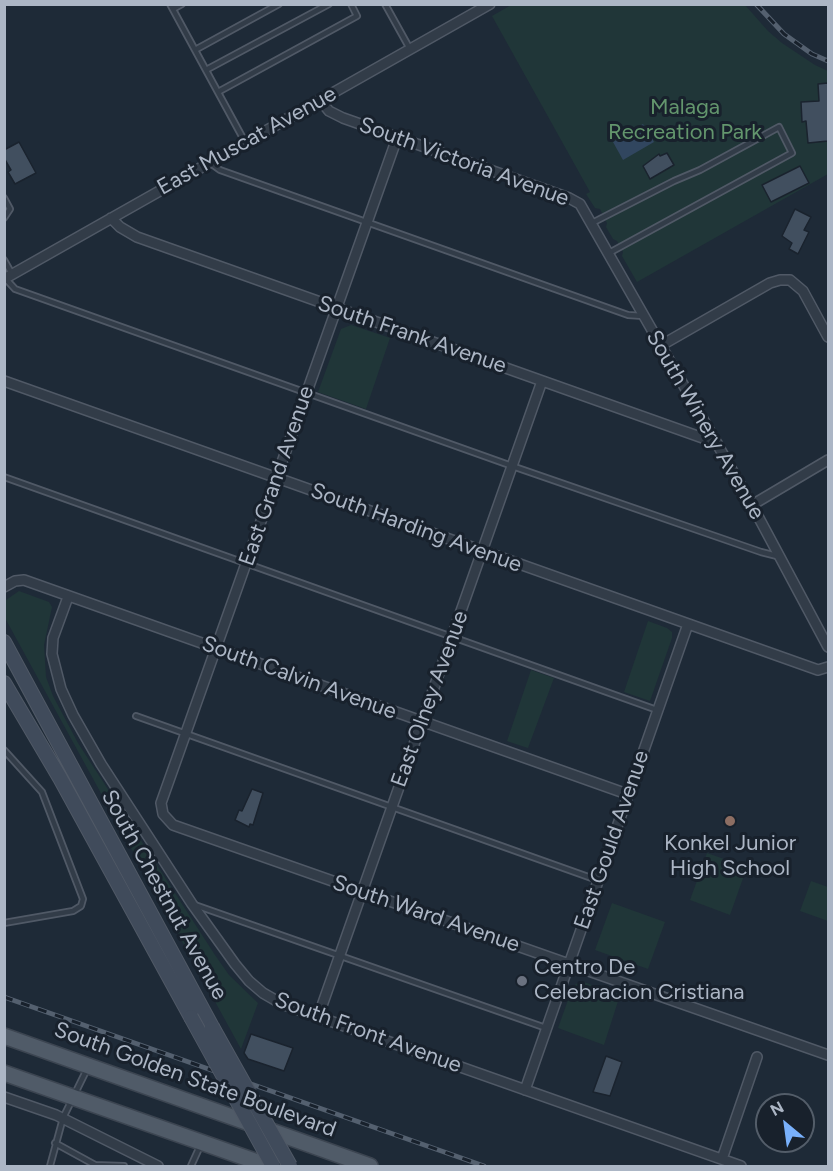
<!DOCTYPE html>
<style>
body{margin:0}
#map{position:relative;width:833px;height:1171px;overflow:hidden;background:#1e2a37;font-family:Figtree,sans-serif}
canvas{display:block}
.frame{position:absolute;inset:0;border:6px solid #acb6c5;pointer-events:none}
.north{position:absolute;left:755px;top:1093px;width:60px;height:60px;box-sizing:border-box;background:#18212c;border:2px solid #535d69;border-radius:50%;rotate:331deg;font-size:16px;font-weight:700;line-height:24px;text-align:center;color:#acb6c5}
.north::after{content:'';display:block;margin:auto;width:21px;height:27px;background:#79b1fc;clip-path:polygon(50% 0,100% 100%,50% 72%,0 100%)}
</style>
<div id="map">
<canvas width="833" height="1171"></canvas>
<div class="frame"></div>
<div class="north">N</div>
</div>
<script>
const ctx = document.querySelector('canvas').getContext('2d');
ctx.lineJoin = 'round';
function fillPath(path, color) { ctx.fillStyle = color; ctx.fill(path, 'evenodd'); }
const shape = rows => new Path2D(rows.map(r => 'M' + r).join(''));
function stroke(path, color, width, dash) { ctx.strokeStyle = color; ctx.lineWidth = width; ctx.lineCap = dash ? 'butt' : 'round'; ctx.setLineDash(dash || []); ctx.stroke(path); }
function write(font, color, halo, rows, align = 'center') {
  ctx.font = font + ' Figtree,sans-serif'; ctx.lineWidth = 6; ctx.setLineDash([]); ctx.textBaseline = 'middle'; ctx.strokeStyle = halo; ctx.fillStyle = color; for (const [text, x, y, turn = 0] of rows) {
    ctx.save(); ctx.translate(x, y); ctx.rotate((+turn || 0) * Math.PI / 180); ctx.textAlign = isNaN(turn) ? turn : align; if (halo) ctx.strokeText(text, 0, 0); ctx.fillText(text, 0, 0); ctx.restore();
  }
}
fillPath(shape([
 [513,4,745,5,768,31,782,43,815,65,828,71,828,174,637,282,622,256,623,252,617,241,613,239,606,227,607,223,600,209,595,208,586,194,590,192,492,16],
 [351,325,390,338,366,409,318,392,341,329],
 [19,591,49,602,52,607,44,645,46,677,53,696,78,743,215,955,229,975,258,1003,241,1049,5,618,6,600],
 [648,621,667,628,672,632,672,638,650,701,624,692],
 [531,670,554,678,528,748,507,741],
 [707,853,747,867,730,915,690,900],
 [811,881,828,887,828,921,800,911],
 [612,903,665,922,648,969,595,950],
 [581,981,620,995,604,1045,558,1028,573,986]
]), '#203638');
fillPath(shape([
 [643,124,654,142,623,160,613,142]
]), '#31465f');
const building = shape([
 [828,83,828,141,808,143,806,121,802,122,801,102,819,101,818,84,828,83],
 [19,142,36,173,15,184,8,172,11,170,4,158,4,150,19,142],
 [667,153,674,165,650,179,643,166,659,154,660,156,667,153],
 [800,166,809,183,771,202,762,185,800,166],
 [795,209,811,217,804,230,809,232,798,254,789,249,792,243,782,236,795,209],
 [252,789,263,793,253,825,250,824,249,827,235,820,239,810,242,811,252,789],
 [251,1034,293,1048,284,1071,248,1059,244,1053,251,1034],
 [606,1056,622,1062,610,1096,593,1092,606,1056]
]);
fillPath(building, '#414f5f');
stroke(building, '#1a232e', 1.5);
const lane = shape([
 [170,4,245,142],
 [385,4,410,49],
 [173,9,182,4],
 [195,50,279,4],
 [206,70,329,4],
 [218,92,357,16,351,4],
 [209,162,220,170,628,315,643,316],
 [4,198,10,209,4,218],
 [592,223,674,181,700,170,779,127,792,153,609,253],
 [4,260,12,274],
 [5,278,15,289,512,466,761,552,777,556],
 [4,477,657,710],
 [136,716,597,880],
 [4,750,42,792,83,899,81,906,73,911,4,923],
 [195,905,546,1028],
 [55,1143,97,1166],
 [94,1165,124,1166],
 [50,1166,63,1118,87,1069],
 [191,1166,201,1144]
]);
const street = shape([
 [320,100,329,111,343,118,569,198,580,204,752,505,828,647],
 [397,138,161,803,163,814,173,825,828,1055],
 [111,218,120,227,137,237,717,443],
 [4,279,490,4],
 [660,346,770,283,780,280,790,280,803,291,828,337],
 [4,381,818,670,828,667],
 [752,505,828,460],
 [4,587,15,581,24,580,627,794],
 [68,597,53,638,52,654,61,689,73,715,101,764,192,904,235,964,249,981,263,993,282,1004,741,1166],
 [318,1017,542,381],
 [525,1090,688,624],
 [4,1097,56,1115,158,1166],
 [722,1159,757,1057]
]);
const secondary = shape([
 [4,642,212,1027],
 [4,683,60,778,191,1017]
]);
const primary = shape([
 [4,1036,370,1166],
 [4,1073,269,1166]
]);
stroke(lane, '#505966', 8);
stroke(street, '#505966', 12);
stroke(secondary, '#505966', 16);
stroke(primary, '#3c4551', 18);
stroke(lane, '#323c48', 4.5);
stroke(street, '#323c48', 9);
stroke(secondary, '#404b5b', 14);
stroke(primary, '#505b68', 15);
const rail = shape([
 [756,4,784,34,812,54,828,61],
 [4,997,484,1166]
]);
stroke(rail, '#54606f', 5);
stroke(rail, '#18212c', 3, [9]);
const secondaryBridge = shape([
 [191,1017,273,1166],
 [212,1027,290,1166]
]);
stroke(secondaryBridge, '#505966', 16, []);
stroke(secondaryBridge, '#404b5b', 14);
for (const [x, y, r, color] of [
 [730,821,6,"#8d6e63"],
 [522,981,6,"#6b7280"]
]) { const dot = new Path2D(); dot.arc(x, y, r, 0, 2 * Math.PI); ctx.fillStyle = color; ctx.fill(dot); stroke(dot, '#18212c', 2); }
write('22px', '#63966d', '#18212c', [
 ["Malaga",685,108],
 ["Recreation Park",685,133]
]);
write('22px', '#acb6c5', '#18212c', [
 ["East Muscat Avenue",247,141,-29],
 ["South Victoria Avenue",464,162,20],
 ["South Frank Avenue",412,335,19],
 ["South Winery Avenue",705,425,60],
 ["East Grand Avenue",277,476,-71],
 ["South Harding Avenue",416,528,20],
 ["South Calvin Avenue",299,678,20],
 ["East Olney Avenue",430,699,-70],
 ["East Gould Avenue",612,840,-71],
 ["South Chestnut Avenue",164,895,61],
 ["South Ward Avenue",426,914,19],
 ["South Front Avenue",368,1033,20],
 ["South Golden State Boulevard",195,1080,20]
]);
write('22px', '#acb6c5', '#18212c', [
 ["Konkel Junior",730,844],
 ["High School",730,869],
 ["Centro De",534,968,"left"],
 ["Celebracion Cristiana",534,993,"left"]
]);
</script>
